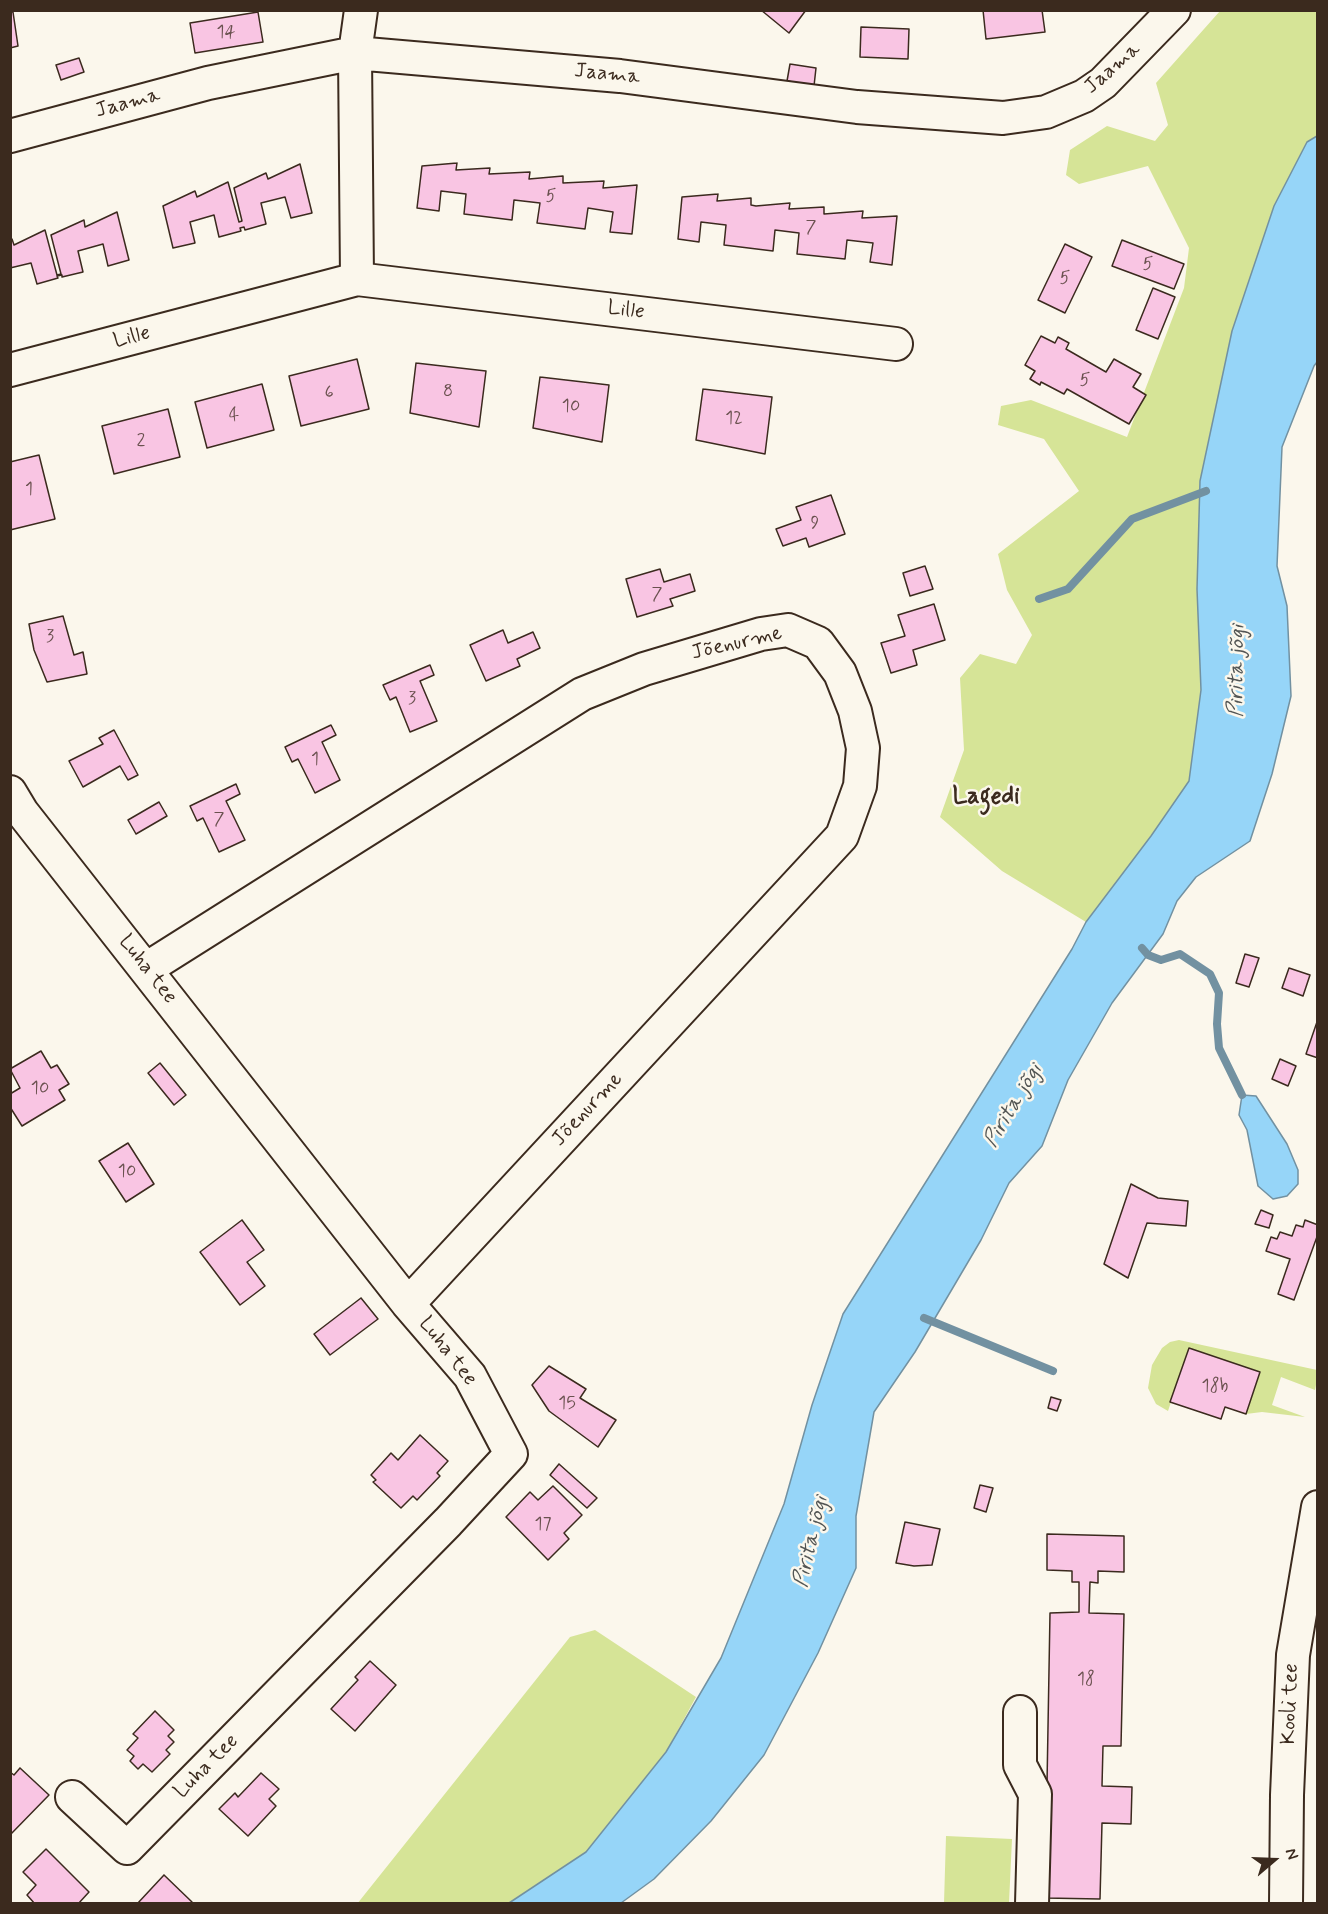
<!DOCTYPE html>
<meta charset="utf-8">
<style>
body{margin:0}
#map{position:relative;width:1328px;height:1914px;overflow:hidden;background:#fbf7ec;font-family:Mynerve,sans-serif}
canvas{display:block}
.frame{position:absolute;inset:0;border:12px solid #3b2a1e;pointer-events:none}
.north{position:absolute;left:1244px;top:1830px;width:60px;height:60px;-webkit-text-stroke:4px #fbf7ec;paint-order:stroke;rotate:71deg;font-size:16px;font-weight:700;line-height:24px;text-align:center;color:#3b2a1e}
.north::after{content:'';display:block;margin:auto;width:21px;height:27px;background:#3b2a1e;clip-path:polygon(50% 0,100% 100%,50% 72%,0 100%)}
</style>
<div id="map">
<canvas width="1328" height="1914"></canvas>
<div class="frame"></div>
<div class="north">N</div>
</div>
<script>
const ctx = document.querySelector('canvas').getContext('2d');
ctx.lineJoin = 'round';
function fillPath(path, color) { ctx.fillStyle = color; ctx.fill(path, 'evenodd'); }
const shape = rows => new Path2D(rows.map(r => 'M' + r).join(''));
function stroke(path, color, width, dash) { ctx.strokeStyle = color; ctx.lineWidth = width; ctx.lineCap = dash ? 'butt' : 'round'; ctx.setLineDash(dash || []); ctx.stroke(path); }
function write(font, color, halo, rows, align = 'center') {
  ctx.font = font + ' Mynerve,sans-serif'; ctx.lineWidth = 5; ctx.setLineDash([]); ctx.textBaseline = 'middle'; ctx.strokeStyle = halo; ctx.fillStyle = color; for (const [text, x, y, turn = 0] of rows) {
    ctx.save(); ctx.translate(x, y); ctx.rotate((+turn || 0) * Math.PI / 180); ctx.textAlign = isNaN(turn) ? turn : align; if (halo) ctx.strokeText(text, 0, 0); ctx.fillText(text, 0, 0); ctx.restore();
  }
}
fillPath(shape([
 [1220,11,1317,11,1317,136,1307,142,1274,206,1232,331,1200,480,1197,589,1201,690,1189,781,1151,836,1086,922,1002,871,940,817,964,750,960,678,980,654,1016,664,1032,635,1007,590,998,554,1079,491,1044,439,998,425,1001,406,1031,400,1127,437,1184,288,1189,248,1148,166,1079,184,1066,175,1070,150,1107,126,1155,141,1168,125,1156,83],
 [1179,1340,1317,1370,1317,1380,1315,1390,1281,1377,1272,1405,1305,1417,1262,1412,1246,1414,1260,1372,1189,1348,1168,1411,1156,1404,1148,1388,1152,1365,1162,1348,1170,1342],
 [595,1630,696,1697,666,1752,586,1852,509,1903,357,1904,570,1637],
 [946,1836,1012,1839,1009,1903,944,1903]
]), '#d6e497');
const water = shape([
 [1317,136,1317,362,1314,366,1282,447,1277,566,1287,606,1291,696,1272,774,1250,841,1196,877,1177,901,1163,934,1112,1003,1068,1080,1042,1146,1009,1183,981,1240,915,1352,874,1412,856,1516,856,1568,818,1653,764,1755,711,1821,654,1879,621,1903,509,1903,586,1852,666,1752,721,1658,784,1504,812,1405,843,1314,1072,949,1086,922,1151,836,1189,781,1201,690,1197,589,1200,481,1232,331,1274,206,1307,142,1317,136],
 [1242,1095,1256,1096,1287,1144,1298,1170,1298,1184,1287,1196,1273,1199,1258,1186,1247,1130,1239,1115,1242,1095]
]);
fillPath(water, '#96d5f8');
stroke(water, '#7291a1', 1.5);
stroke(shape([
 [1039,599,1068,589,1132,519,1206,491],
 [1142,948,1148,955,1161,960,1180,954,1210,974,1219,993,1217,1024,1219,1048,1242,1095],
 [924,1318,1053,1371]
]), '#7291a1', 8);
const building = shape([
 [761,10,806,10,789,33,761,10],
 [983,10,1042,10,1045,32,986,39,983,10],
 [10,12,13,12,18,46,10,48,10,12],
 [258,12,263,42,195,53,190,23,258,12],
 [861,27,909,29,908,59,860,57,861,27],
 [79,58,84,72,61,80,56,65,79,58],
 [790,64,816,68,814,86,787,81,790,64],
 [457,163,456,170,490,168,489,174,530,172,529,179,563,176,563,183,604,181,603,188,637,185,632,234,610,232,613,212,588,208,585,229,537,223,540,203,514,200,512,220,464,214,466,194,441,191,439,211,417,208,422,166,457,163],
 [300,164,312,213,291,218,285,197,261,203,266,224,245,230,244,227,240,228,241,231,219,237,214,215,190,222,195,243,173,248,163,206,195,191,197,197,228,182,239,222,242,221,234,188,266,173,268,179,300,164],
 [718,194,717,201,751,198,751,205,756,206,790,203,789,209,824,207,824,214,863,211,862,218,897,216,892,265,870,262,873,243,847,240,845,259,797,254,799,233,775,230,773,251,724,245,726,225,701,222,699,242,678,239,682,197,718,194],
 [117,212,129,260,108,266,103,244,78,251,83,272,62,277,62,275,57,276,58,278,37,284,31,263,10,268,10,240,12,239,14,245,45,230,57,275,61,274,51,235,84,220,85,227,117,212],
 [1122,240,1184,264,1174,289,1112,266,1122,240],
 [1065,244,1092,257,1065,313,1038,300,1065,244],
 [1153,288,1175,297,1158,339,1136,330,1153,288],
 [1041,336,1055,343,1058,337,1069,343,1066,349,1106,372,1114,359,1141,374,1133,387,1146,395,1129,424,1067,389,1064,394,1041,382,1040,385,1030,379,1035,371,1025,365,1041,336],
 [357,359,369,409,301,426,289,376,357,359],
 [416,363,486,371,479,427,410,413,416,363],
 [540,377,609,385,602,442,533,428,540,377],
 [262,384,274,430,207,448,195,402,262,384],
 [703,389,772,397,765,454,696,440,703,389],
 [168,409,180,457,114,474,102,426,168,409],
 [39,455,55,519,10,530,10,462,39,455],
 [831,495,845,534,809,547,806,538,783,546,776,529,801,520,796,507,831,495],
 [925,566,933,589,910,596,903,573,925,566],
 [660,569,664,582,690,574,695,591,670,599,673,606,637,617,626,579,660,569],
 [934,604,945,640,913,650,917,665,891,673,881,643,905,636,898,615,934,604],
 [63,616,74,655,83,652,87,674,47,682,34,650,29,624,63,616],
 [503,630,508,643,533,632,540,648,517,659,520,666,486,681,470,645,503,630],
 [430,665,434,675,420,681,437,721,410,732,396,697,390,700,383,685,430,665],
 [331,725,336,735,322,742,340,780,315,793,298,759,292,762,285,747,331,725],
 [114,730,138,775,128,780,120,766,83,787,69,761,103,744,99,738,114,730],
 [236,784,240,794,226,801,245,840,219,852,203,818,197,821,190,806,236,784],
 [159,802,167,816,136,834,128,820,159,802],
 [1245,954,1259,958,1249,987,1236,983,1245,954],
 [1289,968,1310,975,1303,996,1282,988,1289,968],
 [1318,1019,1318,1058,1306,1054,1318,1019],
 [41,1051,51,1068,57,1065,69,1084,59,1090,65,1100,22,1126,10,1107,10,1094,20,1088,10,1069,41,1051],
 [1280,1059,1296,1066,1288,1086,1272,1079,1280,1059],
 [160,1063,186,1095,174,1105,148,1073,160,1063],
 [128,1143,154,1184,126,1202,99,1161,128,1143],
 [1131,1184,1158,1198,1188,1201,1186,1226,1147,1223,1128,1278,1104,1264,1131,1184],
 [1261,1210,1273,1215,1269,1228,1255,1224,1261,1210],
 [242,1220,264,1250,247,1262,265,1286,240,1305,200,1252,242,1220],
 [1305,1220,1318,1225,1318,1234,1294,1300,1278,1294,1290,1259,1266,1251,1271,1237,1277,1239,1280,1232,1292,1236,1296,1225,1303,1227,1305,1220],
 [361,1298,378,1319,330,1355,314,1334,361,1298],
 [1189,1348,1260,1372,1246,1414,1225,1407,1221,1419,1170,1402,1189,1348],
 [549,1366,586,1389,580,1398,616,1420,598,1447,549,1411,532,1385,549,1366],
 [1051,1397,1061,1400,1057,1411,1048,1408,1051,1397],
 [420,1435,448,1461,437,1473,440,1476,417,1500,413,1496,401,1508,373,1482,376,1480,371,1475,391,1453,398,1460,420,1435],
 [559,1464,597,1498,587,1508,550,1475,559,1464],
 [980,1485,993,1488,986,1512,974,1508,980,1485],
 [553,1486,582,1515,564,1533,569,1539,548,1560,506,1517,530,1492,538,1500,553,1486],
 [905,1522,940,1529,932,1565,914,1566,896,1563,905,1522],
 [1047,1534,1124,1536,1124,1572,1098,1571,1098,1583,1090,1582,1089,1613,1124,1614,1121,1746,1103,1746,1102,1786,1132,1787,1131,1824,1102,1823,1100,1899,1045,1898,1050,1613,1079,1612,1079,1582,1072,1582,1072,1571,1047,1570,1047,1534],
 [370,1661,396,1685,355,1731,331,1709,358,1680,355,1677,370,1661],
 [155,1711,174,1730,168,1736,174,1742,166,1750,170,1754,152,1772,143,1764,138,1769,130,1761,134,1756,127,1750,138,1738,133,1734,155,1711],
 [20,1768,49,1795,10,1835,10,1772,14,1775,20,1768],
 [261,1773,279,1789,269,1799,276,1806,248,1836,219,1809,235,1793,238,1797,261,1773],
 [46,1849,89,1892,78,1904,35,1904,27,1895,36,1885,23,1872,46,1849],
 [164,1875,192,1902,191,1904,137,1904,164,1875]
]);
fillPath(building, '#f9c5e3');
stroke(building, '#3b2a1e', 1.5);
const minor = shape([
 [10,136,208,83,355,53,620,76,857,107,1003,118,1046,112,1084,96,1103,83,1174,10],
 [357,279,355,53,361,10],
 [10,370,357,279,896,344],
 [10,792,22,812,408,1304,470,1376,511,1454,448,1522,127,1848,72,1797],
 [146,969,582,694,644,669,761,634,788,630,818,643,840,673,855,711,863,748,860,786,842,836,408,1304],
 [1020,1712,1020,1765,1035,1794,1032,1904],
 [1286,1904,1287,1795,1293,1655,1318,1507]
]);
stroke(minor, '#3b2a1e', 36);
stroke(minor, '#fbf7ec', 32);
write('18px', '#6a514f', null, [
 ["14",226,33],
 ["5",551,197],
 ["7",811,228],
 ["5",1148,265],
 ["5",1065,279],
 ["5",1085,381],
 ["8",448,392],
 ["6",329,393],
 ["10",571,407],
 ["4",234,416],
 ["12",734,419],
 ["2",141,441],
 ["1",29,490],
 ["9",815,524],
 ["7",657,595],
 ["3",50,637],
 ["3",412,699],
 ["1",315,760],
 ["7",219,820],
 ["10",40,1089],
 ["10",127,1172],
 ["18b",1215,1387],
 ["15",567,1404],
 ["17",543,1525],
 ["18",1086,1680]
]);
write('21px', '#3b2a1e', '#fbf7ec', [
 ["Jaama",1113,69,-41],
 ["Jaama",607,75,6],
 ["Jaama",128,104,-15],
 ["Lille",626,311,7],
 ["Lille",132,338,-15],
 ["Jõenurme",737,644,-13],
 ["Luha tee",147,970,52],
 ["Jõenurme",588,1110,-47],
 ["Luha tee",447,1352,52],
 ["Kooli tee",1291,1704,-88],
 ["Luha tee",207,1767,-45]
]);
write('italic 22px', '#525554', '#fbf7ec', [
 ["Pirita jõgi",1238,671,-89],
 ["Pirita jõgi",1014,1106,-59],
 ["Pirita jõgi",812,1542,-77]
]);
write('bold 24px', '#3b2a1e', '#fbf7ec', [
 ["Lagedi",986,798]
]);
</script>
